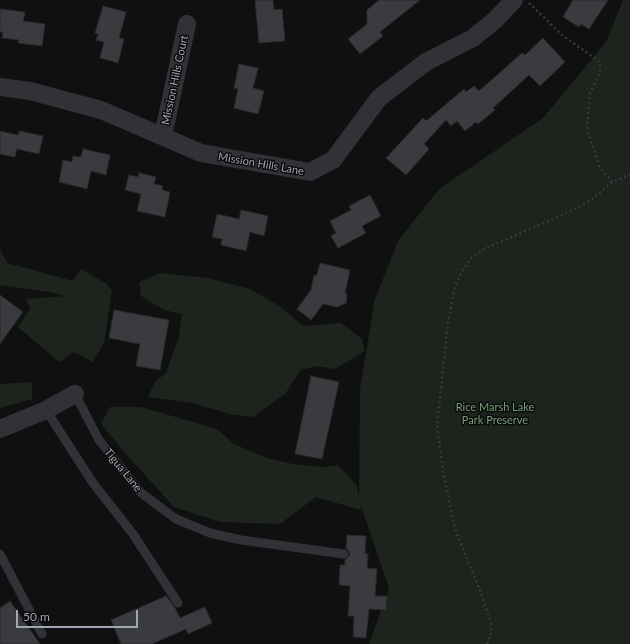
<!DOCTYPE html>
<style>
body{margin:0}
#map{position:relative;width:630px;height:644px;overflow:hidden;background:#101011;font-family:Lato,sans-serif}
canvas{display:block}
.scale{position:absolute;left:16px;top:610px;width:122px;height:18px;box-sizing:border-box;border:2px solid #a0a6b3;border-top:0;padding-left:5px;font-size:12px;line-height:14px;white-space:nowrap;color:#a0a6b3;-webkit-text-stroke:3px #0b0b0c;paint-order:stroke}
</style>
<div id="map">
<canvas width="630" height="644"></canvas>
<div class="scale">50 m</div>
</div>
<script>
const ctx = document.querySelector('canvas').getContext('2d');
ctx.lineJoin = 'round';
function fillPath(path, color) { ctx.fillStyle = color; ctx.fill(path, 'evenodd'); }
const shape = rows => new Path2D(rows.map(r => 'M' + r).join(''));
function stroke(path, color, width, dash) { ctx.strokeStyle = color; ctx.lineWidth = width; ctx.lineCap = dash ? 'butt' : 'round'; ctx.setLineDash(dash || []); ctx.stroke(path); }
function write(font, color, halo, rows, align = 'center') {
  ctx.font = font + ' Lato,sans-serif'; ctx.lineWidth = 3; ctx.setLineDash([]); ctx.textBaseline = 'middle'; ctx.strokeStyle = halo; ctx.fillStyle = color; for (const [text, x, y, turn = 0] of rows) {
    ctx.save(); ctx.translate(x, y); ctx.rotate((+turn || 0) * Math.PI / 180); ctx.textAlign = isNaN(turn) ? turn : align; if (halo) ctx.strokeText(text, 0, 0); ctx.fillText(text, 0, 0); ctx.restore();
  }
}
fillPath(shape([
 [623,0,630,0,630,644,369,644,389,588,360,503,361,510,316,497,280,524,220,522,174,507,126,454,101,424,110,407,141,407,217,429,234,444,267,458,293,464,322,467,338,465,356,484,359,496,360,389,375,299,398,241,439,189,543,118,606,42],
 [0,249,7,263,73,281,81,269,107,284,112,291,104,343,93,362,74,352,59,362,18,327,30,309,26,299,66,296,49,292,0,285],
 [160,273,208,278,250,289,281,307,303,326,341,323,362,339,365,351,335,369,317,366,301,370,285,394,253,417,230,414,192,403,148,397,155,382,166,373,179,337,182,314,164,310,141,296,139,282],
 [32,382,32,399,0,408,0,384]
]), '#1c241d');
const building = shape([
 [255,0,273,0,274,10,282,9,285,41,259,43,255,0],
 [379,0,420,0,380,32,383,36,360,54,348,39,367,24,367,10,379,0],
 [573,0,608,0,589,29,581,24,579,27,563,17,573,0],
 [103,6,126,12,119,38,124,39,118,63,100,58,104,42,96,40,98,34,95,33,103,6],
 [0,9,25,12,23,21,45,24,42,46,18,43,19,40,2,38,3,32,0,32,0,9],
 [543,38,565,62,540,86,529,75,493,108,495,110,478,124,476,122,465,131,457,121,451,126,446,120,424,144,429,149,406,175,386,158,423,118,426,121,464,89,466,92,474,86,479,91,522,53,525,55,543,38],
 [239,64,258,68,253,88,264,91,258,114,234,108,238,89,234,88,239,64],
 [0,131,18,135,20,131,43,136,39,154,17,149,15,157,0,154,0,131],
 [83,149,110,155,106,175,91,171,87,189,59,182,63,160,72,162,73,156,81,157,83,149],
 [139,173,156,177,154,184,163,186,162,190,170,192,165,217,137,211,141,194,125,190,129,175,138,177,139,173],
 [370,195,381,216,362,226,366,233,338,248,331,236,336,233,330,221,351,210,349,206,370,195],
 [241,210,268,216,264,236,250,232,246,251,221,245,222,239,212,237,217,214,239,219,241,210],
 [320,263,350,270,345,293,347,295,346,303,337,307,323,304,311,320,297,309,311,290,314,275,317,275,320,263],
 [0,295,23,312,0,344,0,295],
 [114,310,169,320,160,370,136,366,140,344,109,338,114,310],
 [311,376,339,382,322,459,295,454,311,376],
 [347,535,366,536,365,554,368,554,367,568,377,569,375,596,387,596,386,610,369,609,366,638,353,637,354,616,348,616,350,586,339,585,340,565,345,565,345,560,350,555,349,551,346,548,347,535],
 [166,596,175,608,180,618,205,607,212,623,188,634,186,629,152,644,121,644,111,620,166,596],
 [10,601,40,644,0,644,0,608,10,601]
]);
fillPath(building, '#3a3b3f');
stroke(building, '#2a2a2e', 1);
stroke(shape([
 [529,3,562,35,600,62,600,73,590,93,587,129,600,168,612,182],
 [487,644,491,634,491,623,481,593,455,529,443,471,437,425,448,323,455,287,461,273,470,259,484,249,562,215,590,201,612,182,630,175]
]), '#37393e', 2.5, [2, 3]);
stroke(shape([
 [75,394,99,440,140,492,176,519,210,533,241,540,344,554],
 [46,410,93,483,133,534,178,603],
 [0,554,42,634]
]), '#313237', 9);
stroke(shape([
 [0,87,30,91,101,110,201,153,310,172,333,160,379,98,426,62,473,38,495,20,514,0],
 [163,136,187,24],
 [0,429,46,410,75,394]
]), '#313237', 18);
write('11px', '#a0a6b3', '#0b0b0c', [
 ["Mission Hills Court",175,80,-78],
 ["Mission Hills Lane",261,164,10],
 ["Tigua Lane",123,470,51]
]);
write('11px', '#75a077', '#0b0b0c', [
 ["Rice Marsh Lake",495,407],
 ["Park Preserve",495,420]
]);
</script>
